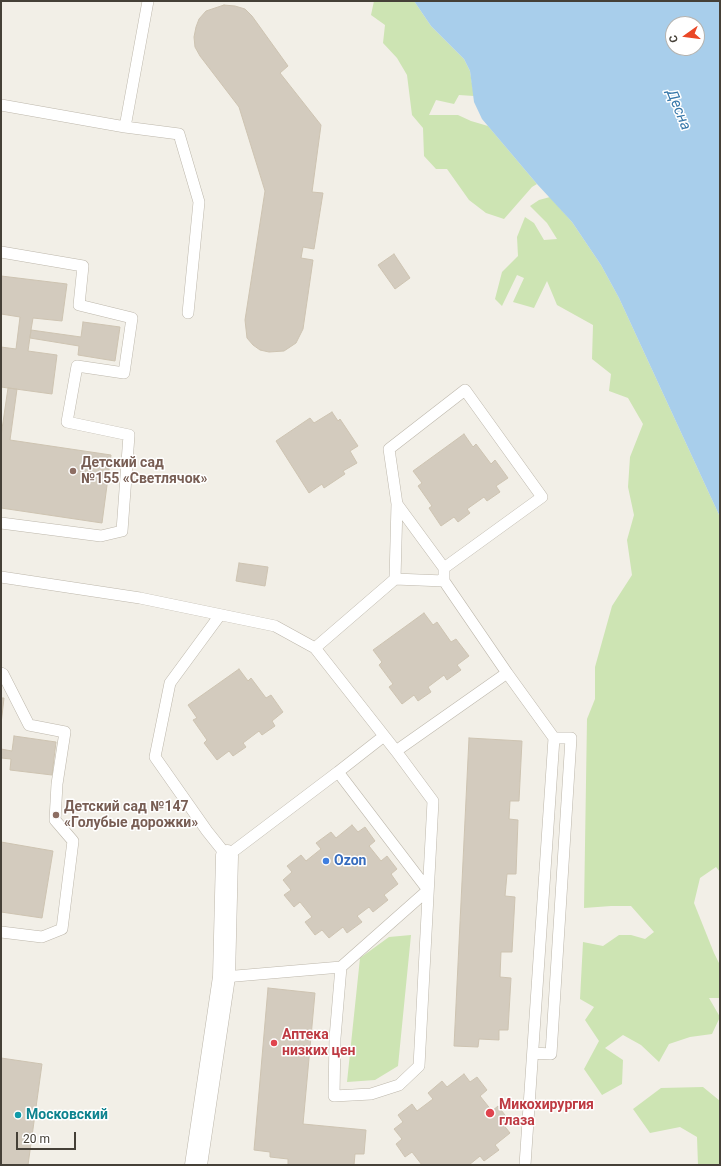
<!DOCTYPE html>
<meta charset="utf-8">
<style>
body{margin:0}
#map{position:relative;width:721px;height:1166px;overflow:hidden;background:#f2efe7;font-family:Roboto,sans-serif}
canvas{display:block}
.frame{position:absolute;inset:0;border:2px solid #454037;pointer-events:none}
.north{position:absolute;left:665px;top:16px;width:40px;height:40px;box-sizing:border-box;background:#fff;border:1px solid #b5b3af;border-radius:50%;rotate:256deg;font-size:11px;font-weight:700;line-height:16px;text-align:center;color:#454037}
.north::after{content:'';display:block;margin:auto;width:14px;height:18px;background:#ea4726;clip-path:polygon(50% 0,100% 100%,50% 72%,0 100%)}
.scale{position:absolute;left:16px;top:1132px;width:60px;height:18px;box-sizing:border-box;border:2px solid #454037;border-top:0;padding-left:5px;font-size:12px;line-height:14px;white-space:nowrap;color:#454037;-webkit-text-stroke:3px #fff;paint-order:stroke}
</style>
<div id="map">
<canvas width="721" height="1166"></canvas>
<div class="frame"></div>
<div class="north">С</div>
<div class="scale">20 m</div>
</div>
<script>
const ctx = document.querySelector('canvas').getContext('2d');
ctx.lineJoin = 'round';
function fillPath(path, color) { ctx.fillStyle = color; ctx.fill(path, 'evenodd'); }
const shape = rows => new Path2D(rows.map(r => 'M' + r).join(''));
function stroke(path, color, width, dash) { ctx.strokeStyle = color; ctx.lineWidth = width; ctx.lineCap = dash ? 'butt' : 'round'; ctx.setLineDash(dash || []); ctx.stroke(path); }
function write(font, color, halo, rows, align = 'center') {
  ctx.font = font + ' Roboto,sans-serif'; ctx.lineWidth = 3; ctx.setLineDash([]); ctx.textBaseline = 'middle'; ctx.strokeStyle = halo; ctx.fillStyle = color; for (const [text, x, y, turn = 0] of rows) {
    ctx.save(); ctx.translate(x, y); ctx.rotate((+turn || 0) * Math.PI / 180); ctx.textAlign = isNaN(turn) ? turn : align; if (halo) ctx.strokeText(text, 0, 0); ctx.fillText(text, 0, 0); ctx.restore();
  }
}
fillPath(shape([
 [374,1,414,1,431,26,464,59,470,71,474,96,459,95,454,104,436,100,429,115,458,115,471,121,488,126,537,184,532,187,504,219,486,213,469,200,447,169,436,169,424,156,423,128,412,115,407,75,397,58,383,43,385,25,371,15],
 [550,197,572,222,601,265,619,298,720,517,720,872,716,867,700,878,694,903,714,953,720,965,720,998,709,998,720,1017,712,1034,690,1037,669,1044,659,1062,641,1045,623,1035,605,1048,623,1060,622,1084,602,1095,584,1069,599,1041,585,1020,594,1007,580,999,583,942,603,946,619,935,631,935,645,939,654,932,631,906,611,906,584,908,587,719,595,699,595,667,612,606,632,575,627,540,634,515,628,487,630,457,643,424,628,398,609,391,611,374,592,359,593,325,557,305,547,281,534,308,513,302,524,278,517,275,502,306,495,299,502,272,518,256,517,237,525,217,534,223,544,240,557,239,547,223,530,206,539,200],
 [411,935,398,1066,375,1080,347,1082,360,958,389,937],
 [703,1087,720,1101,720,1165,698,1165,697,1137,680,1127,650,1133,633,1109,661,1088]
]), '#cde4b3');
fillPath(shape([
 [414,1,720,1,720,517,619,298,601,265,572,222,537,184,482,119,474,102,470,71,464,59,431,26],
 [673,24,697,24,697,48,673,48]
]), '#a8ceeb');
const building = shape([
 [224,5,235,6,245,9,252,16,288,66,280,73,321,125,312,192,323,193,314,249,303,247,301,258,313,260,303,329,296,343,284,351,269,352,260,350,253,345,247,338,245,320,265,191,239,107,200,56,195,47,194,37,196,27,199,19,206,11,224,5],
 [394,254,410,278,395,289,378,265,394,254],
 [1,276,67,284,62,321,33,318,31,330,28,351,57,355,52,394,1,387,1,347,16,349,20,317,1,314,1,276],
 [83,322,120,327,115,361,78,355,79,346,30,338,31,330,81,337,83,322],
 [8,388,17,389,10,440,111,455,102,523,1,508,1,436,8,388],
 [332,412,338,421,340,419,358,446,350,451,357,463,343,471,345,474,324,488,322,484,309,493,276,441,310,418,314,423,332,412],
 [464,434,473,447,476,444,491,464,495,460,508,478,496,486,500,492,487,501,484,497,467,509,470,513,458,522,454,517,441,526,429,508,432,506,418,486,422,483,413,471,464,434],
 [239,563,268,567,265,586,236,581,239,563],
 [424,613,433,625,437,622,451,642,456,639,469,656,457,665,461,670,447,680,444,675,428,687,431,692,418,701,414,695,402,704,389,687,393,684,379,665,382,662,373,650,424,613],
 [239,669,248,681,251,678,266,698,271,695,283,712,272,721,275,726,262,735,259,731,243,743,246,747,233,756,229,751,217,760,204,743,207,740,193,720,197,718,188,705,239,669],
 [1,698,4,698,1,724,1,698],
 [14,736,56,742,52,775,10,770,11,759,1,758,1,749,12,751,14,736],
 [469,738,522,741,519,801,510,801,509,819,518,820,516,874,507,874,505,896,515,897,512,952,501,952,500,977,511,978,508,1030,499,1030,499,1040,479,1039,478,1047,454,1046,469,738],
 [352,825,358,832,365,827,375,841,369,846,381,861,387,856,397,869,391,874,398,884,384,895,388,900,373,912,369,907,357,916,362,922,347,933,343,927,329,938,322,930,315,935,305,922,312,917,300,902,294,907,284,895,291,890,283,880,292,872,287,866,301,855,306,861,321,849,316,843,331,832,336,838,352,825],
 [1,842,53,851,42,918,1,912,1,842],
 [268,988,315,993,303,1124,366,1130,364,1154,355,1154,354,1165,288,1165,288,1159,270,1157,270,1152,254,1150,268,988],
 [1,1058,42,1064,28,1165,1,1165,1,1058],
 [464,1074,470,1082,477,1077,487,1090,480,1096,492,1111,498,1106,508,1119,502,1123,510,1133,495,1145,499,1150,484,1161,480,1156,469,1165,422,1165,412,1152,405,1157,396,1144,402,1139,394,1129,403,1122,398,1115,412,1104,417,1111,433,1099,428,1093,442,1081,447,1087,464,1074]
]);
fillPath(building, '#d3cbbe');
stroke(building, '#cdc3b1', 1);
const lane = shape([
 [1,105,125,127,148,1],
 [125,127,179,134,199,202,188,313],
 [1,252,83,266,79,305,132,318,124,373,77,366,67,422,129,435,122,531,101,536,1,523],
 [397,504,444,568],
 [1,577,140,598,275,626,315,648,395,579,444,581,507,673,396,751,315,648],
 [395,579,397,504,389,449,465,390,542,497,444,568,444,581],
 [220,615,170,683,155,757,207,831,227,856,338,772,428,890,341,967,224,977],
 [1,673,3,674,29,725,65,732,57,784,55,820,73,841,62,929,42,937,1,932],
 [507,673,554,738,525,1165],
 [338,772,384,736],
 [341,967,335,1038,334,1096,371,1094,399,1085,419,1066,433,801,396,751],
 [533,1053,551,1054,571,738,554,738]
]);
const street = shape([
 [196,1165,224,977,227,856]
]);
stroke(lane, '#bdb7ab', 12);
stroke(street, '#bdb7ab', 23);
stroke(lane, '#fff', 11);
stroke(street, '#fff', 22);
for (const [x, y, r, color] of [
 [73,471,4,"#8d6e63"],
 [56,815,4,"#8d6e63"],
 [326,861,4,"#3f7fe0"],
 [274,1043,4,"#e0444e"],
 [490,1113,5,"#e0444e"],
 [18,1115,4,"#0f9aa8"]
]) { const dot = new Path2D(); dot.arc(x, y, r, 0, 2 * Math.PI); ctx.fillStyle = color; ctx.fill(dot); stroke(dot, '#fff', 1.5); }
write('bold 14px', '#785e54', '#fff', [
 ["Детский сад",81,463],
 ["№155 «Светлячок»",81,479],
 ["Детский сад №147",64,807],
 ["«Голубые дорожки»",64,823]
], 'left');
write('bold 14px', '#366cbe', '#fff', [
 ["Ozon",334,861]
], 'left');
write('bold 14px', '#be3a42', '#fff', [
 ["Аптека",282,1035],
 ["низких цен",282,1051],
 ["Микохирургия",499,1105],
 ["глаза",499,1121]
], 'left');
write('bold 14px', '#0d838f', '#fff', [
 ["Московский",26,1115]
], 'left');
write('italic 15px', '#3777a9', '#fff', [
 ["Десна",678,110,68]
]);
</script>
